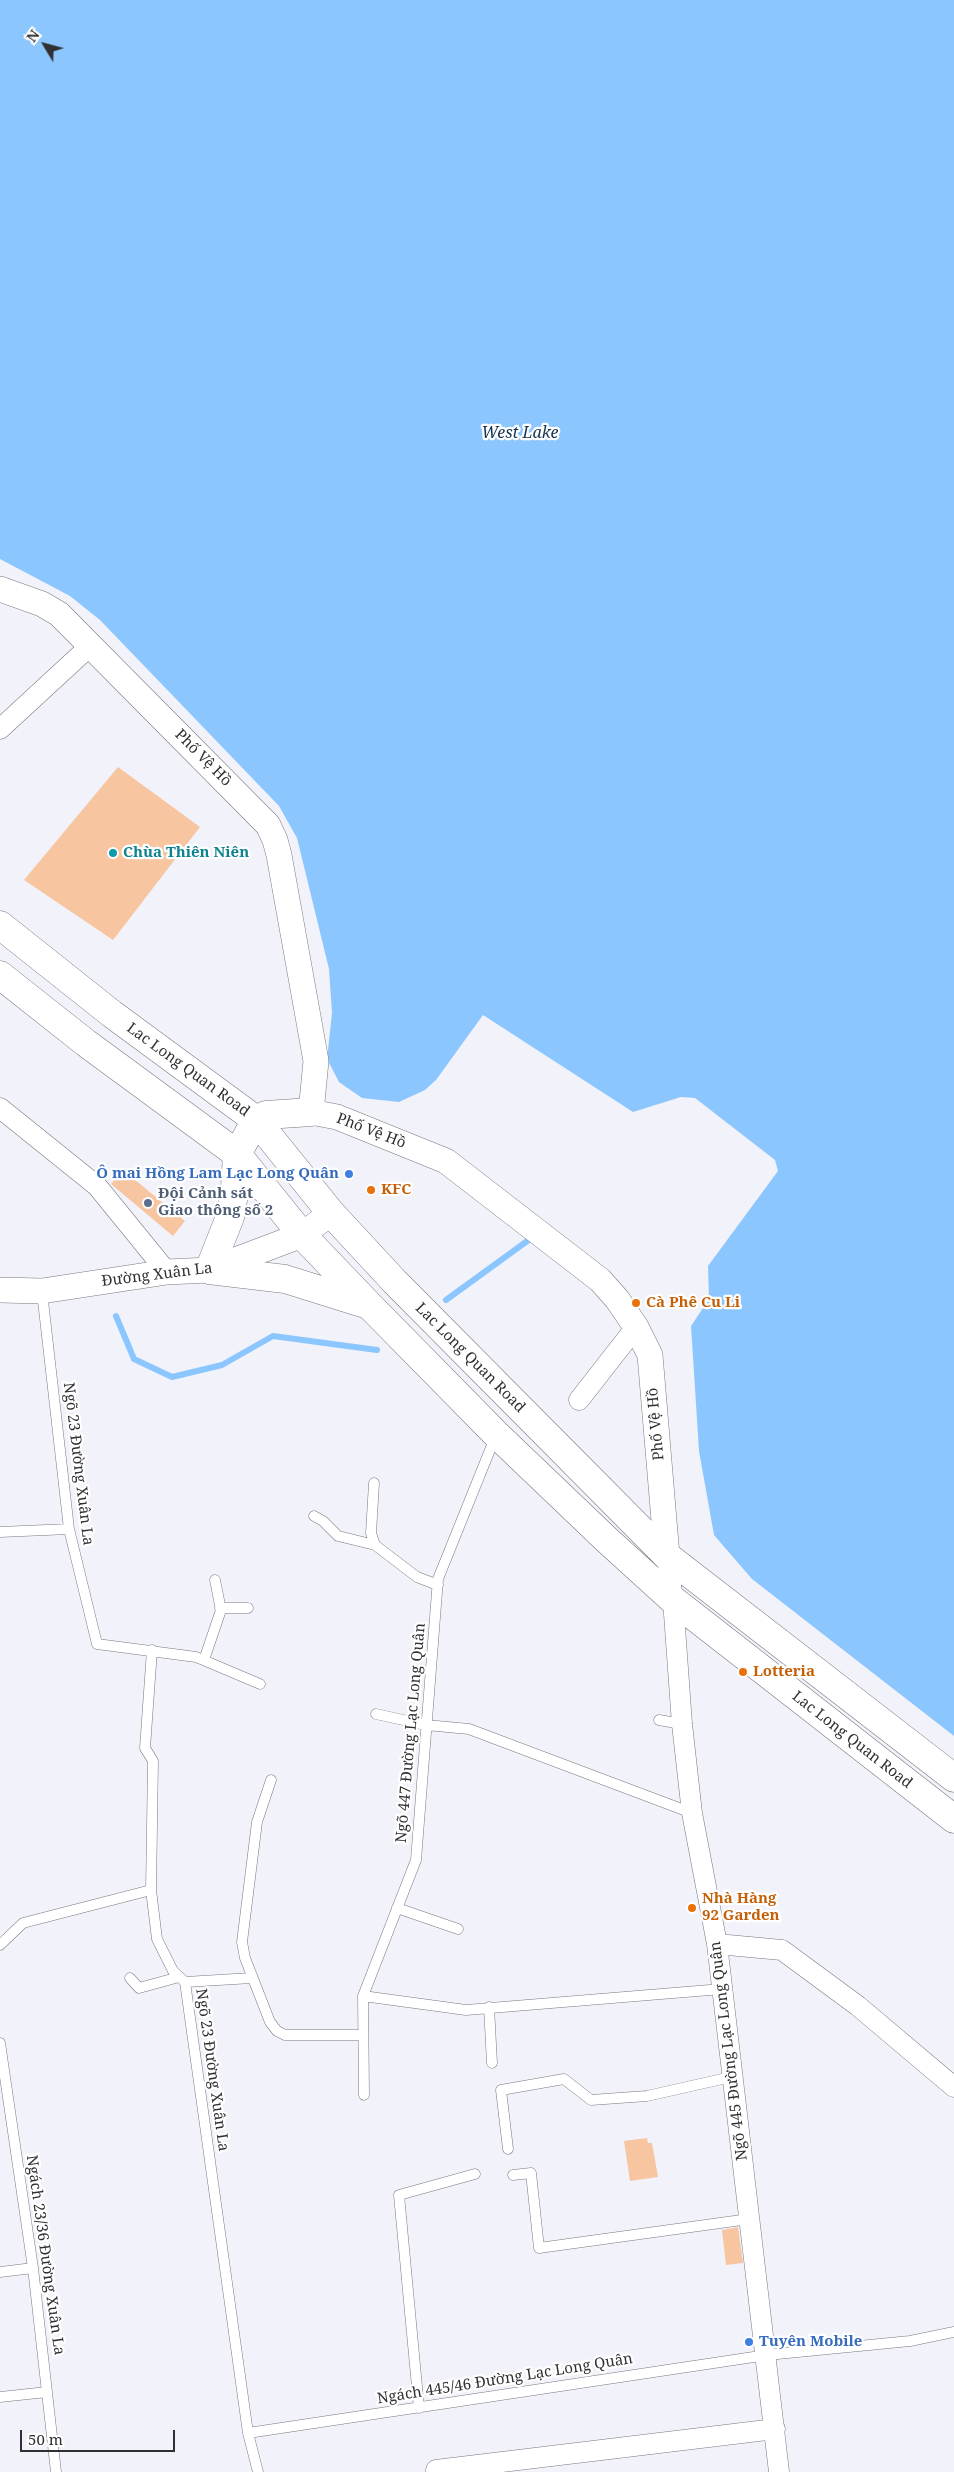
<!DOCTYPE html>
<meta charset="utf-8">
<style>
body{margin:0}
#map{position:relative;width:954px;height:2472px;overflow:hidden;background:#f2f2fa;font-family:"Noto Serif",serif}
canvas{display:block}
.north{position:absolute;left:20px;top:20px;width:50px;height:50px;-webkit-text-stroke:4px #fff;paint-order:stroke;rotate:307deg;font-size:14px;font-weight:700;line-height:20px;text-align:center;color:#303033}
.north::after{content:'';display:block;margin:auto;width:18px;height:22px;background:#303033;clip-path:polygon(50% 0,100% 100%,50% 72%,0 100%)}
.scale{position:absolute;left:20px;top:2430px;width:155px;height:22px;box-sizing:border-box;border:2px solid #303033;border-top:0;padding-left:6px;font-size:15px;line-height:18px;white-space:nowrap;color:#303033;-webkit-text-stroke:4px #fff;paint-order:stroke}
</style>
<div id="map">
<canvas width="954" height="2472"></canvas>
<div class="north">N</div>
<div class="scale">50 m</div>
</div>
<script>
const ctx = document.querySelector('canvas').getContext('2d');
ctx.lineJoin = 'round';
function fillPath(path, color) { ctx.fillStyle = color; ctx.fill(path, 'evenodd'); }
const shape = rows => new Path2D(rows.map(r => 'M' + r).join(''));
function stroke(path, color, width, dash) { ctx.strokeStyle = color; ctx.lineWidth = width; ctx.lineCap = dash ? 'butt' : 'round'; ctx.setLineDash(dash || []); ctx.stroke(path); }
function write(font, color, halo, rows, align = 'center') {
  ctx.font = font + ' "Noto Serif",serif'; ctx.lineWidth = 4.5; ctx.setLineDash([]); ctx.textBaseline = 'middle'; ctx.strokeStyle = halo; ctx.fillStyle = color; for (const [text, x, y, turn = 0] of rows) {
    ctx.save(); ctx.translate(x, y); ctx.rotate((+turn || 0) * Math.PI / 180); ctx.textAlign = isNaN(turn) ? turn : align; if (halo) ctx.strokeText(text, 0, 0); ctx.fillText(text, 0, 0); ctx.restore();
  }
}
fillPath(shape([
 [0,0,954,0,954,1736,752,1579,714,1535,699,1451,691,1326,709,1299,708,1266,778,1171,775,1160,695,1098,681,1097,633,1112,483,1015,436,1080,425,1090,399,1102,362,1098,339,1082,327,1059,332,1013,329,969,297,838,279,806,100,620,70,596,0,559]
]), '#8cc6fe');
stroke(shape([
 [446,1300,530,1239],
 [116,1316,134,1359,172,1377,222,1365,273,1336,377,1350]
]), '#8cc6fe', 6);
fillPath(shape([
 [118,767,200,827,113,940,24,880],
 [123,1170,185,1221,173,1236,111,1184],
 [647,2138,648,2143,652,2143,658,2177,630,2181,624,2141],
 [738,2227,743,2263,726,2265,722,2230]
]), '#f7c5a0');
const service = shape([
 [42,1292,69,1529,97,1644,196,1657,260,1684],
 [374,1483,371,1533,375,1545,417,1577,438,1585],
 [314,1516,323,1521,338,1536,375,1545],
 [0,1532,69,1529],
 [220,1608,248,1608],
 [152,1650,145,1748,153,1761,151,1890,157,1939,173,1971,185,1982,248,2433,258,2472],
 [204,1660,221,1610,215,1580],
 [376,1714,426,1725,469,1729,692,1813],
 [659,1720,682,1724],
 [271,1780,257,1822,242,1942,245,1958,270,2022,277,2031,285,2035,362,2035],
 [397,1908,458,1929],
 [0,1945,23,1923,151,1890],
 [130,1978,139,1988,179,1977],
 [185,1982,252,1978],
 [363,1996,466,2010,722,1989],
 [489,2007,492,2063],
 [0,2043,33,2268,56,2472],
 [364,2095,363,1996,416,1860,438,1579,496,1435],
 [508,2149,501,2090,564,2079,591,2100,647,2096,731,2077],
 [513,2175,531,2173,539,2248,749,2219],
 [0,2272,33,2268],
 [0,2397,47,2392],
 [419,2408,399,2195,475,2174],
 [248,2433,767,2355,910,2341,954,2332]
]);
const minor = shape([
 [0,729,90,646],
 [0,1108,97,1186,167,1272],
 [579,1400,636,1327],
 [667,1556,673,1600,682,1724,692,1813,717,1944,779,2472],
 [717,1944,782,1950,858,2006,954,2087],
 [436,2472,436,2470,775,2429]
]);
const tertiary = shape([
 [0,589,42,604,59,614,268,825,275,840,279,855,316,1061,311,1112,337,1117,446,1161,600,1280,617,1299,636,1327,650,1355,667,1556],
 [0,1290,42,1291,167,1272,209,1270,302,1235,331,1213]
]);
const secondary = shape([
 [0,925,112,1014,256,1120,331,1213,395,1282,667,1556,954,1778],
 [0,975,86,1043,237,1154,302,1235,370,1306,496,1434,607,1540,673,1600,954,1819],
 [311,1112,266,1115,256,1120,237,1154,235,1188,230,1217,209,1270,285,1279,365,1304]
]);
stroke(service, '#787880', 11);
stroke(minor, '#787880', 21);
stroke(tertiary, '#787880', 26);
stroke(secondary, '#787880', 29);
stroke(service, '#fff', 10);
stroke(minor, '#fff', 20);
stroke(tertiary, '#fff', 25);
stroke(secondary, '#fff', 28);
for (const [x, y, r, color] of [
 [113,853,5,"#0f9aa8"],
 [349,1174,5,"#3f7fe0"],
 [371,1190,5,"#e8710a"],
 [148,1203,5,"#5c6f8a"],
 [636,1303,5,"#e8710a"],
 [743,1672,5,"#e8710a"],
 [692,1908,5,"#e8710a"],
 [749,2342,5,"#3f7fe0"]
]) { const dot = new Path2D(); dot.arc(x, y, r, 0, 2 * Math.PI); ctx.fillStyle = color; ctx.fill(dot); stroke(dot, '#fff', 2); }
write('15px', '#303033', '#fff', [
 ["Phố Vệ Hồ",203,758,45],
 ["Lac Long Quan Road",188,1070,36],
 ["Phố Vệ Hồ",371,1131,21],
 ["Đường Xuân La",157,1275,-7],
 ["Lac Long Quan Road",470,1358,45],
 ["Phố Vệ Hồ",656,1424,-95],
 ["Ngõ 23 Đường Xuân La",78,1464,83],
 ["Ngõ 447 Đường Lạc Long Quân",411,1733,-85],
 ["Lac Long Quan Road",852,1740,38],
 ["Ngõ 445 Đường Lạc Long Quân",729,2051,-97],
 ["Ngõ 23 Đường Xuân La",212,2070,82],
 ["Ngách 23/36 Đường Xuân La",45,2255,82],
 ["Ngách 445/46 Đường Lạc Long Quân",505,2379,-9]
]);
write('bold 15px', '#0d838f', '#fff', [
 ["Chùa Thiên Niên",123,853]
], 'left');
write('bold 15px', '#366cbe', '#fff', [
 ["Ô mai Hồng Lam Lạc Long Quân",339,1174],
 ["Tuyên Mobile",759,2342,"left"]
], 'right');
write('bold 15px', '#c56008', '#fff', [
 ["KFC",381,1190],
 ["Cà Phê Cu Li",646,1303],
 ["Lotteria",753,1672],
 ["Nhà Hàng",702,1899],
 ["92 Garden",702,1916]
], 'left');
write('bold 15px', '#4e5e75', '#fff', [
 ["Đội Cảnh sát",158,1194],
 ["Giao thông số 2",158,1211]
], 'left');
write('italic 16px', '#153450', '#fff', [
 ["West Lake",520,433]
]);
</script>
